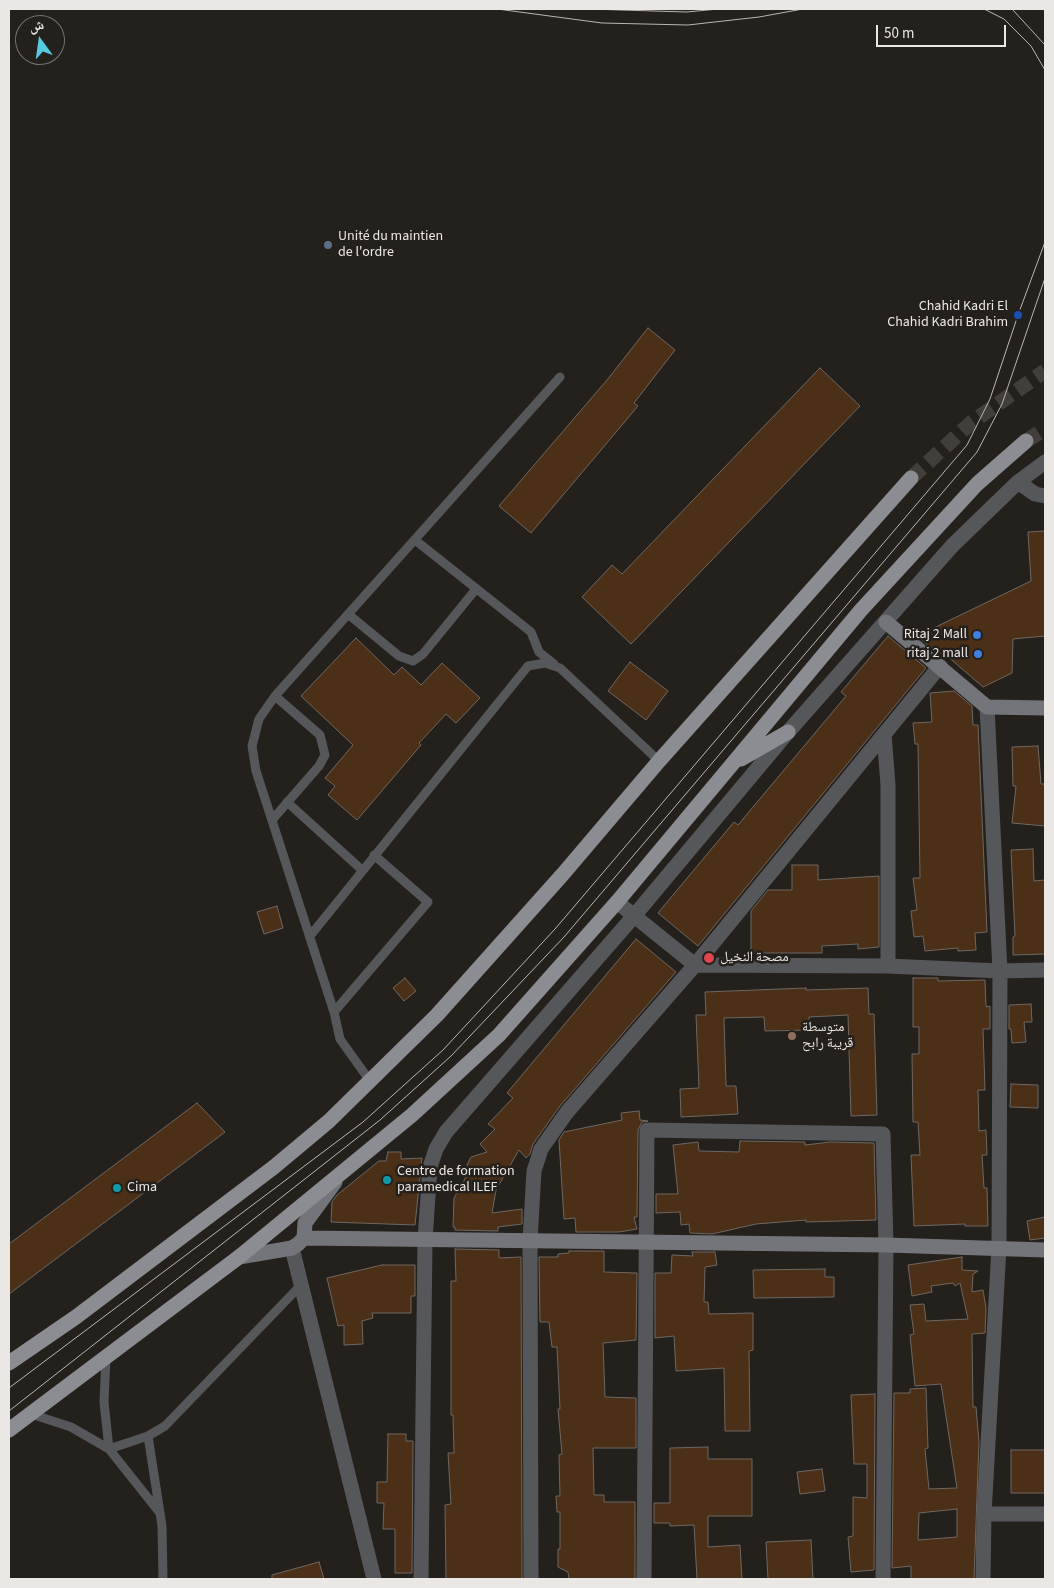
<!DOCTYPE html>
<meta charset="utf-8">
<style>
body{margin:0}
#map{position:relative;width:1054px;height:1588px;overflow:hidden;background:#24201c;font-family:"Source Sans 3","Noto Naskh Arabic",sans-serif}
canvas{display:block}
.frame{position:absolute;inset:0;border:10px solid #ebe7e5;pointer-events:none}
.north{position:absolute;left:15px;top:15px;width:50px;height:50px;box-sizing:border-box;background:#24201c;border:1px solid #74706c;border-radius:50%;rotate:346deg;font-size:14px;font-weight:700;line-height:20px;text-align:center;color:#ebe7e5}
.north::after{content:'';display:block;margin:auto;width:18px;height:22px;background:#55cade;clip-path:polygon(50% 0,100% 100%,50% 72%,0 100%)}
.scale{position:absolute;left:876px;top:25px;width:130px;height:22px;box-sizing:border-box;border:2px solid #ebe7e5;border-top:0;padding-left:6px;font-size:15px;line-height:18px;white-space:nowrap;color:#ebe7e5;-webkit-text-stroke:4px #24201c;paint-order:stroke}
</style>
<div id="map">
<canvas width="1054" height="1588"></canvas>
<div class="frame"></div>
<div class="north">ش</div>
<div class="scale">50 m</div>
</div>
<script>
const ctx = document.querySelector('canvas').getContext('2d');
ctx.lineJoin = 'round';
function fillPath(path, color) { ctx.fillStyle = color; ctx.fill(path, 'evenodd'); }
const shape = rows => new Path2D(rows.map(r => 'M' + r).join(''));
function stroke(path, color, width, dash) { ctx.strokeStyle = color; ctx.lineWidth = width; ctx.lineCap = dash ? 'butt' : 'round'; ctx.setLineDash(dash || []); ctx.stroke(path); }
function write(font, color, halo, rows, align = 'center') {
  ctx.font = font + ' "Source Sans 3","Noto Naskh Arabic",sans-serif'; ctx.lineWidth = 5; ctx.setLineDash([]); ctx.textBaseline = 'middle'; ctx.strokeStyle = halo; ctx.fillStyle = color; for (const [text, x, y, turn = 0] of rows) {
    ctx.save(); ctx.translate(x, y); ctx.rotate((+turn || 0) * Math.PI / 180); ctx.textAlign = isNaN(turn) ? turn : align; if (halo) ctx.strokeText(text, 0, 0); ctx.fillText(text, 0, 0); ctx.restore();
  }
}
const building = shape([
 [648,328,675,350,634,403,638,406,531,533,499,506,607,380,648,328],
 [820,368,860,406,631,644,582,597,612,565,622,574,820,368],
 [1045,531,1045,636,1013,639,1012,673,983,687,946,655,942,657,917,636,1031,581,1028,532,1045,531],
 [888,636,926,668,698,946,658,913,734,822,738,825,846,696,841,692,888,636],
 [356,638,394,675,402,667,421,685,442,663,480,698,456,723,446,714,419,743,421,745,357,820,328,795,335,786,325,778,353,745,301,696,356,638],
 [630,662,668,691,646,720,608,691,630,662],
 [954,691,972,706,973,725,978,725,987,932,975,933,976,950,958,951,958,948,925,951,923,936,914,937,911,911,917,910,913,878,920,878,918,744,915,744,913,723,932,722,930,693,954,691],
 [1038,746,1041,784,1045,784,1045,826,1012,823,1016,786,1013,786,1012,747,1038,746],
 [1033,849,1034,881,1045,880,1045,954,1013,955,1013,937,1015,936,1011,850,1033,849],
 [792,865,818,865,818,880,879,876,879,947,858,949,858,944,822,946,822,953,751,953,751,911,768,890,792,890,792,865],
 [277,906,283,928,264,934,257,912,277,906],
 [636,939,676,972,560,1106,533,1144,530,1154,526,1158,519,1150,496,1190,492,1213,522,1209,522,1224,498,1227,498,1231,455,1230,455,1227,453,1227,454,1198,470,1170,467,1165,471,1157,487,1152,480,1144,495,1129,488,1124,513,1098,507,1093,636,939],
 [405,978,416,991,404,1001,393,988,405,978],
 [913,978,938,978,938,981,985,980,986,1007,990,1006,990,1029,983,1029,985,1090,978,1090,979,1131,986,1130,987,1155,982,1155,984,1188,987,1188,988,1226,965,1226,965,1224,914,1226,911,1155,920,1155,918,1122,913,1122,912,1054,919,1054,919,1027,913,1027,913,978],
 [806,988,806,990,868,988,869,1014,874,1014,877,1115,851,1116,848,1015,809,1017,809,1030,765,1031,764,1017,724,1018,726,1086,736,1086,738,1114,681,1117,680,1089,699,1088,696,1015,706,1015,705,992,806,988],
 [1031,1004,1032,1022,1024,1022,1026,1042,1012,1043,1011,1029,1009,1029,1009,1005,1031,1004],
 [1011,1084,1038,1085,1038,1108,1010,1107,1011,1084],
 [197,1103,225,1132,9,1294,9,1244,197,1103],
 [639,1111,640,1120,648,1121,642,1122,638,1130,637,1217,634,1217,637,1229,619,1232,576,1232,575,1218,564,1219,559,1140,564,1132,622,1120,621,1113,639,1111],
 [740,1141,805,1142,805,1145,830,1142,874,1143,876,1220,806,1222,806,1220,756,1224,712,1234,690,1233,689,1224,681,1225,680,1212,656,1213,656,1194,678,1194,673,1145,698,1142,699,1151,739,1152,740,1141],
 [388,1152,401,1152,401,1159,422,1158,415,1225,331,1222,332,1202,337,1195,379,1161,386,1161,388,1152],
 [1045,1217,1045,1238,1030,1240,1027,1221,1045,1217],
 [455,1249,499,1250,499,1258,521,1257,522,1579,446,1579,445,1505,451,1504,448,1453,454,1453,453,1415,451,1415,451,1281,456,1281,455,1249],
 [569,1251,604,1251,604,1272,637,1273,636,1340,603,1343,605,1397,636,1398,636,1448,593,1448,594,1495,604,1495,604,1502,635,1502,635,1579,569,1579,568,1572,558,1567,558,1549,560,1549,560,1512,557,1512,556,1496,560,1496,559,1455,562,1454,558,1409,560,1409,557,1347,552,1347,549,1322,540,1322,539,1257,558,1257,558,1254,569,1253,569,1251],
 [692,1252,715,1252,717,1265,705,1267,704,1302,708,1302,709,1314,753,1313,753,1350,749,1351,750,1431,725,1431,724,1368,676,1371,674,1336,655,1338,655,1273,671,1273,672,1255,693,1256,692,1252],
 [962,1257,962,1270,978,1271,973,1274,972,1292,983,1290,986,1308,985,1333,972,1334,973,1407,976,1407,979,1442,974,1579,911,1579,911,1566,892,1568,894,1393,910,1393,910,1389,926,1388,928,1448,925,1449,929,1489,957,1488,941,1384,915,1386,910,1335,914,1334,910,1305,924,1304,926,1321,968,1319,960,1283,955,1286,953,1283,931,1286,932,1292,912,1296,908,1265,962,1257],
 [957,1509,957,1537,918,1540,919,1513,957,1509],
 [382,1265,415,1265,415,1296,411,1296,411,1313,372,1313,373,1318,362,1321,363,1344,344,1345,344,1325,338,1326,327,1278,382,1265],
 [825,1269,825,1277,834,1277,834,1297,754,1298,753,1270,825,1269],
 [875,1394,874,1570,851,1572,848,1537,853,1536,853,1497,867,1498,867,1464,854,1464,851,1395,875,1394],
 [388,1434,406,1434,406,1441,413,1441,412,1573,395,1573,395,1529,383,1529,384,1503,377,1503,377,1482,387,1482,388,1434],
 [708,1447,708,1459,752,1459,752,1516,708,1516,708,1547,740,1545,742,1579,697,1579,694,1525,670,1526,670,1523,654,1523,654,1503,670,1503,670,1448,708,1447],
 [1011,1450,1045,1450,1045,1493,1011,1493,1011,1450],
 [822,1469,825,1491,800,1494,797,1472,822,1469],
 [811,1540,813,1579,768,1579,766,1542,811,1540],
 [319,1562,324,1579,272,1579,272,1575,319,1562]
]);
fillPath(building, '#4c2f17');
stroke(building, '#6d6863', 1);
stroke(shape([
 [1026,441,1045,429],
 [911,478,972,422,1045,371]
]), '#423e3a', 15, [15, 8]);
stroke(shape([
 [415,540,531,632,539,652,554,664],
 [348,614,399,656,413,661,423,654,476,589],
 [287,802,362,870],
 [272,820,319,766,325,755,320,735,275,696],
 [374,855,428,902,334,1012,256,771,252,746,259,719,275,696,560,377],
 [310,936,528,666,545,663,560,668,659,761],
 [334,1012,340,1039,370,1081],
 [106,1357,104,1402,109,1449],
 [31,1414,71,1427,109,1449,160,1513],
 [148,1436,162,1526,163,1579],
 [109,1449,148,1436,165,1426,301,1285]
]), '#56575a', 9);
stroke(shape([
 [1018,482,1035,494,1045,496],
 [884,734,888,785,888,966],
 [617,902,695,965,888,966,1000,971,1045,970],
 [292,1248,374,1579],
 [984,1514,1045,1514],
 [421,1579,425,1240,430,1167,436,1149,446,1132,634,916,788,732,952,546,1018,482,1045,462],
 [531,1579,530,1241,534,1171,541,1149,567,1112,695,965,940,666],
 [644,1579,647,1130,883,1134,886,1245,883,1579],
 [983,1579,984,1514,999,1247,1000,971,987,707]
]), '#56575a', 15);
stroke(shape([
 [886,622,987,707,1045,708],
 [304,1238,886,1245,1045,1250],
 [239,1257,292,1248,298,1244,304,1238,305,1223,335,1182]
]), '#74757a', 15);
stroke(shape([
 [741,759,788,732],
 [9,1363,76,1317,274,1167,329,1121,437,1015,563,874,659,761,911,478],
 [9,1430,239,1257,412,1115,499,1035,617,902,861,610,977,484,1026,441]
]), '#8b8d93', 15);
stroke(shape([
 [497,9,602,23,688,25,759,17,803,9],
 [588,9,687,12,718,9],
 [984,9,1004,19,1031,46,1045,70],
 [1012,9,1045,45],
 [9,1388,363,1122,443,1050,555,929,967,445,990,399,1018,315,1045,242],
 [9,1411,380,1120,451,1056,564,937,977,452,1002,404,1045,278]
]), '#bab6b4', 1);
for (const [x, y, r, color] of [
 [328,245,5,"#5c6f8a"],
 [1018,315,5,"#1a4fb4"],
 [977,635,5,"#3f7fe0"],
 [978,654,5,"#3f7fe0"],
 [709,958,6,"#e0444e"],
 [792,1036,5,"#8d6e63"],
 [387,1180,5,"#0f9aa8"],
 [117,1188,5,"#0f9aa8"]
]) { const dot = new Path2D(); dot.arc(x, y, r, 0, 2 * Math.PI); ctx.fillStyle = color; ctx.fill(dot); stroke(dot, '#24201c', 2); }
write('14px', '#ebe7e5', '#24201c', [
 ["Unité du maintien",338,237],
 ["de l'ordre",338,253],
 ["Chahid Kadri El",1008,307,"right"],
 ["Chahid Kadri Brahim",1008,323,"right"],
 ["Ritaj 2 Mall",967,635,"right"],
 ["ritaj 2 mall",968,654,"right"],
 ["مصحة النخيل",720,958],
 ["متوسطة",802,1028],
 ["قريبة رابح",802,1044],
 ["Centre de formation",397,1172],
 ["paramedical ILEF",397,1188],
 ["Cima",127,1188]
], 'left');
</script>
